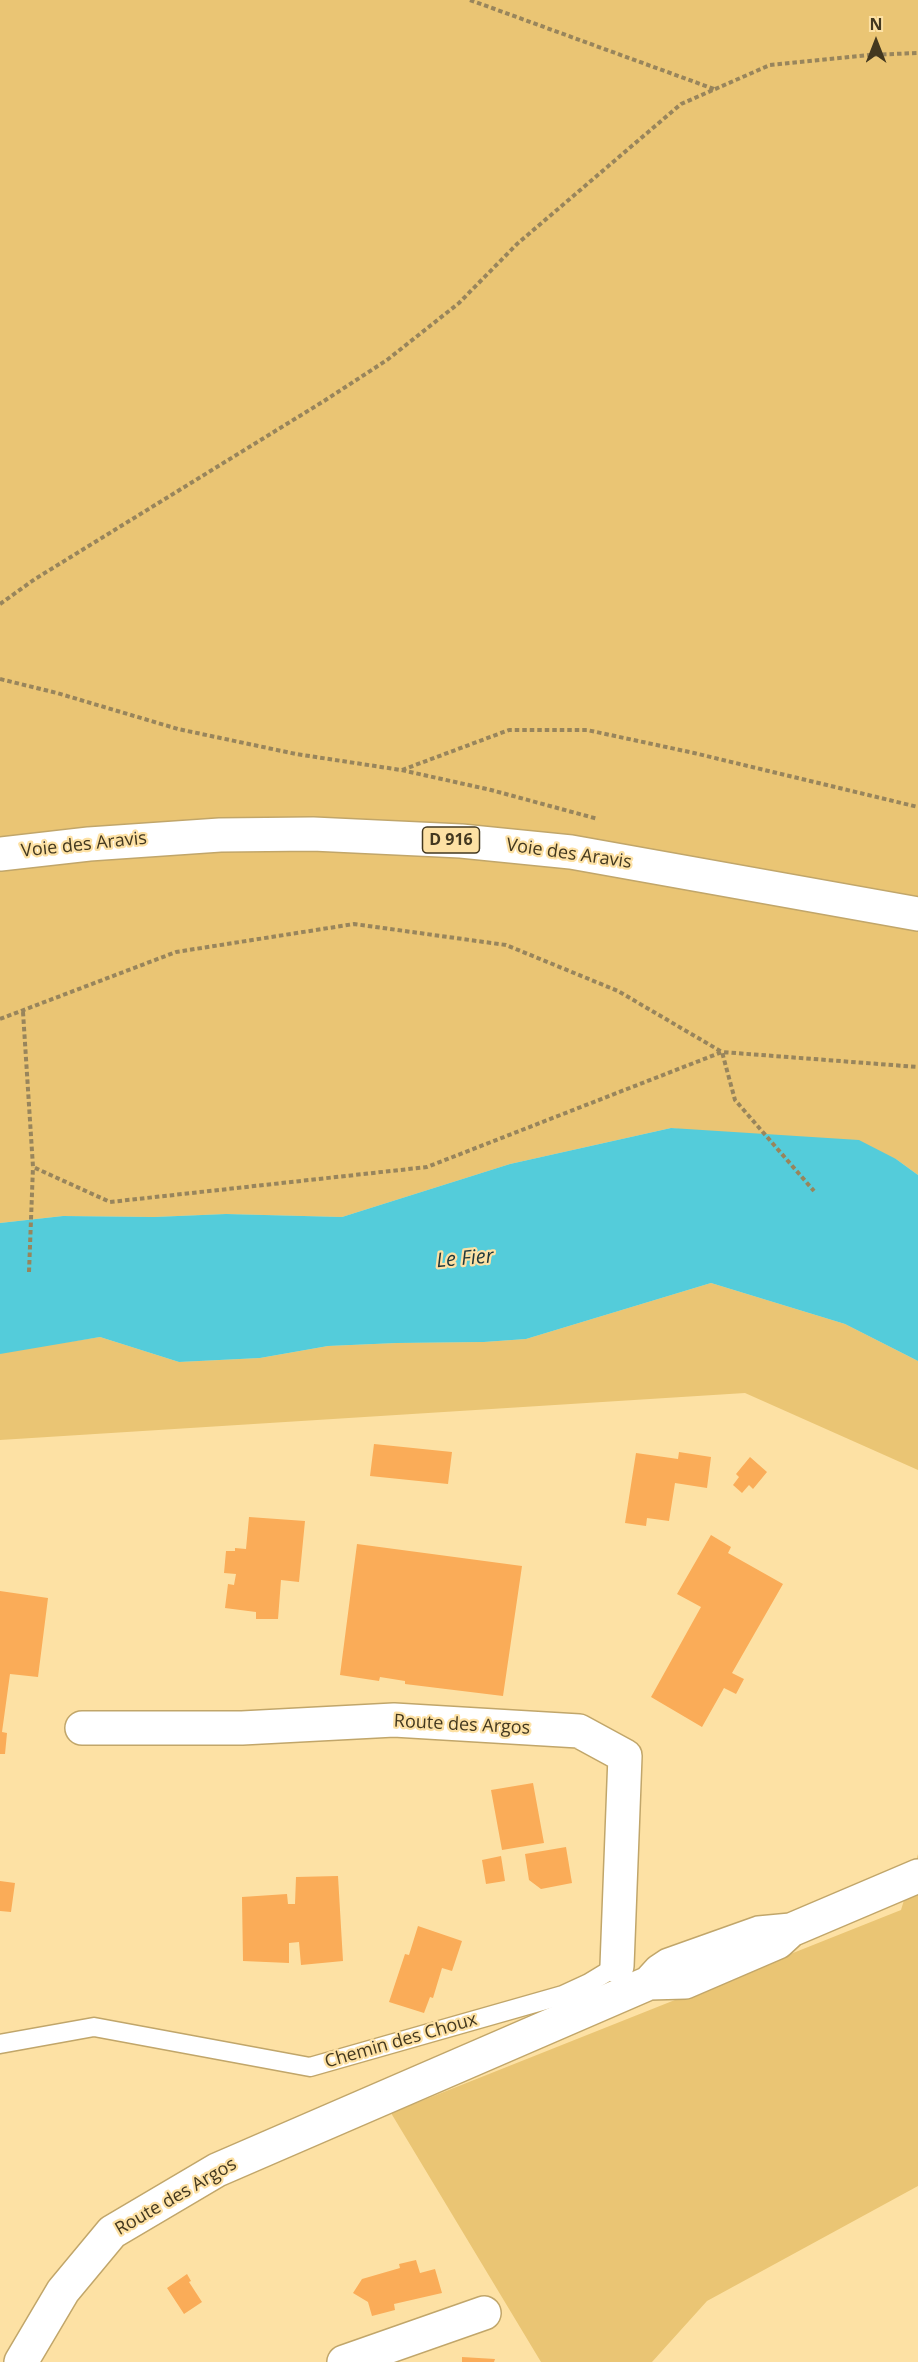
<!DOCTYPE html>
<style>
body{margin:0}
#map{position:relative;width:918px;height:2362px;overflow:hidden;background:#fde1a4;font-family:"Open Sans",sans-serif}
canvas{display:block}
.north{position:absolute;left:846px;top:12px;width:60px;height:60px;-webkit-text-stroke:4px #fde1a4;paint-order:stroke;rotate:0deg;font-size:16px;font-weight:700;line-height:24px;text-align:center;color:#43381f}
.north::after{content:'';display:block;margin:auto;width:21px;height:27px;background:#43381f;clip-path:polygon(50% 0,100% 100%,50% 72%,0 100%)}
</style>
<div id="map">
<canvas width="918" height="2362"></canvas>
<div class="north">N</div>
</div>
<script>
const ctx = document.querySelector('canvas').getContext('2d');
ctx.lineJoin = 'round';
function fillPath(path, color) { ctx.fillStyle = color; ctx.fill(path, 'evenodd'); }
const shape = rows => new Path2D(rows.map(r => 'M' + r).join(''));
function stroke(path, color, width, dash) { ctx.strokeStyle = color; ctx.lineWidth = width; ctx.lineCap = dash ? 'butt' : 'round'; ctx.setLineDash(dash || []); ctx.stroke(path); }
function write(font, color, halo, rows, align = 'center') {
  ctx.font = font + ' "Open Sans",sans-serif'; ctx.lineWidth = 4.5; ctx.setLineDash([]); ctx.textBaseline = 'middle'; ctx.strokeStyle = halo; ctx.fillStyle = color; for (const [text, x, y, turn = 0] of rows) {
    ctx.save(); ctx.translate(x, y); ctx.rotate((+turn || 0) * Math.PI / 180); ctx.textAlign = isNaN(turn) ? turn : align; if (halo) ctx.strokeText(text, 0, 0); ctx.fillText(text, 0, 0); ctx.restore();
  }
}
fillPath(shape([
 [0,0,918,0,918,1175,896,1159,671,1128,510,1164,342,1217,226,1214,154,1217,63,1216,0,1223],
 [711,1283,845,1324,918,1361,918,1470,745,1393,0,1440,0,1354,3,1352,100,1337,179,1362,260,1358,328,1346,397,1343,484,1342,526,1339],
 [918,1854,918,2186,707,2301,652,2362,541,2362,391,2113,901,1910]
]), '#eac574');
fillPath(shape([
 [671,1128,859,1140,896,1159,918,1175,918,1361,845,1324,711,1283,526,1339,484,1342,397,1343,328,1346,260,1358,179,1362,100,1337,0,1354,0,1223,63,1216,154,1217,226,1214,342,1217,510,1164]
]), '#54ccda');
fillPath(shape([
 [374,1444,452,1452,448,1484,370,1476],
 [679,1452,711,1457,707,1488,675,1483,669,1521,647,1518,646,1526,625,1523,636,1453,678,1459],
 [750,1457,767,1472,753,1489,749,1485,742,1493,733,1485,739,1477,736,1474],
 [249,1517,305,1521,299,1582,281,1580,278,1619,256,1619,256,1612,225,1608,228,1584,234,1585,236,1574,224,1573,226,1551,235,1551,235,1548,246,1549],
 [711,1535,731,1547,728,1553,783,1584,732,1673,744,1679,736,1694,724,1688,702,1727,651,1697,701,1607,677,1594],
 [357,1544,522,1566,503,1696,405,1684,405,1681,380,1677,379,1681,340,1675],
 [0,1591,48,1598,38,1677,10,1674,2,1732,7,1733,5,1754,0,1754],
 [533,1783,544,1843,502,1850,491,1790],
 [566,1847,572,1883,541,1889,529,1880,525,1854],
 [501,1856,505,1881,486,1884,482,1860],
 [338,1876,343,1961,301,1965,299,1942,289,1943,289,1963,243,1961,242,1897,287,1894,288,1904,295,1904,296,1877],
 [0,1881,15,1883,11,1912,0,1911],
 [418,1926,462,1941,452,1971,442,1968,433,1998,430,1997,424,2013,389,2002,405,1954,409,1955],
 [416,2260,420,2273,435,2269,442,2293,394,2304,395,2310,372,2316,368,2302,353,2293,362,2279,400,2268,399,2264],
 [187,2274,191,2281,189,2282,202,2302,184,2314,167,2288],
 [462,2357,495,2359,494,2362,462,2362]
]), '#faac58');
const service = shape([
 [0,2044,94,2027,310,2067,563,1995,589,1983,617,1966]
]);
const minor = shape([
 [82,1728,242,1728,394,1720,579,1731,625,1756,617,1966],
 [344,2362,484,2313]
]);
const tertiary = shape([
 [791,1930,918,1876],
 [21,2362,63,2291,112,2232,217,2170,649,1983,685,1982,778,1942,791,1930,759,1933,669,1965,660,1971,649,1983]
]);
const trunk = shape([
 [0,854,89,844,220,835,313,834,461,841,571,852,918,914]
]);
stroke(service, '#c1a66a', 21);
stroke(minor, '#c1a66a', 36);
stroke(tertiary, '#c1a66a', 36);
stroke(trunk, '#c1a66a', 36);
stroke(shape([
 [470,0,714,89],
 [0,604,35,579,324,401,387,360,459,303,517,244,681,104,770,65,869,55,918,53],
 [0,679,57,693,178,729,296,754,401,770,491,790,598,819],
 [402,770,509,730,587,730,694,753,918,807],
 [23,1012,33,1167,110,1202,427,1167,722,1052,918,1067],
 [0,1019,176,952,354,924,506,945,618,991,722,1052,735,1100,814,1191],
 [29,1272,33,1167]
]), '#98855c', 4, [4.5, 3]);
stroke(service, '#fff', 18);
stroke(minor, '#fff', 33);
stroke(tertiary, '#fff', 33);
stroke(trunk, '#fff', 33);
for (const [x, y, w] of [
 [451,840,57]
]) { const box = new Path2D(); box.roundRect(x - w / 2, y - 13, w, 26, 4.5); ctx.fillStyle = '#fde1a4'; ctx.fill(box); stroke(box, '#43381f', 1.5); }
write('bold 16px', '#43381f', null, [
 ["D 916",451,840]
]);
write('18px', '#43381f', '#fde1a4', [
 ["Voie des Aravis",84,845,-6],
 ["Voie des Aravis",569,854,8],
 ["Route des Argos",462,1725,3],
 ["Chemin des Choux",401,2041,-16],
 ["Route des Argos",176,2197,-30]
]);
write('italic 20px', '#1d373b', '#fde1a4', [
 ["Le Fier",465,1259,-5]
]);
</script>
